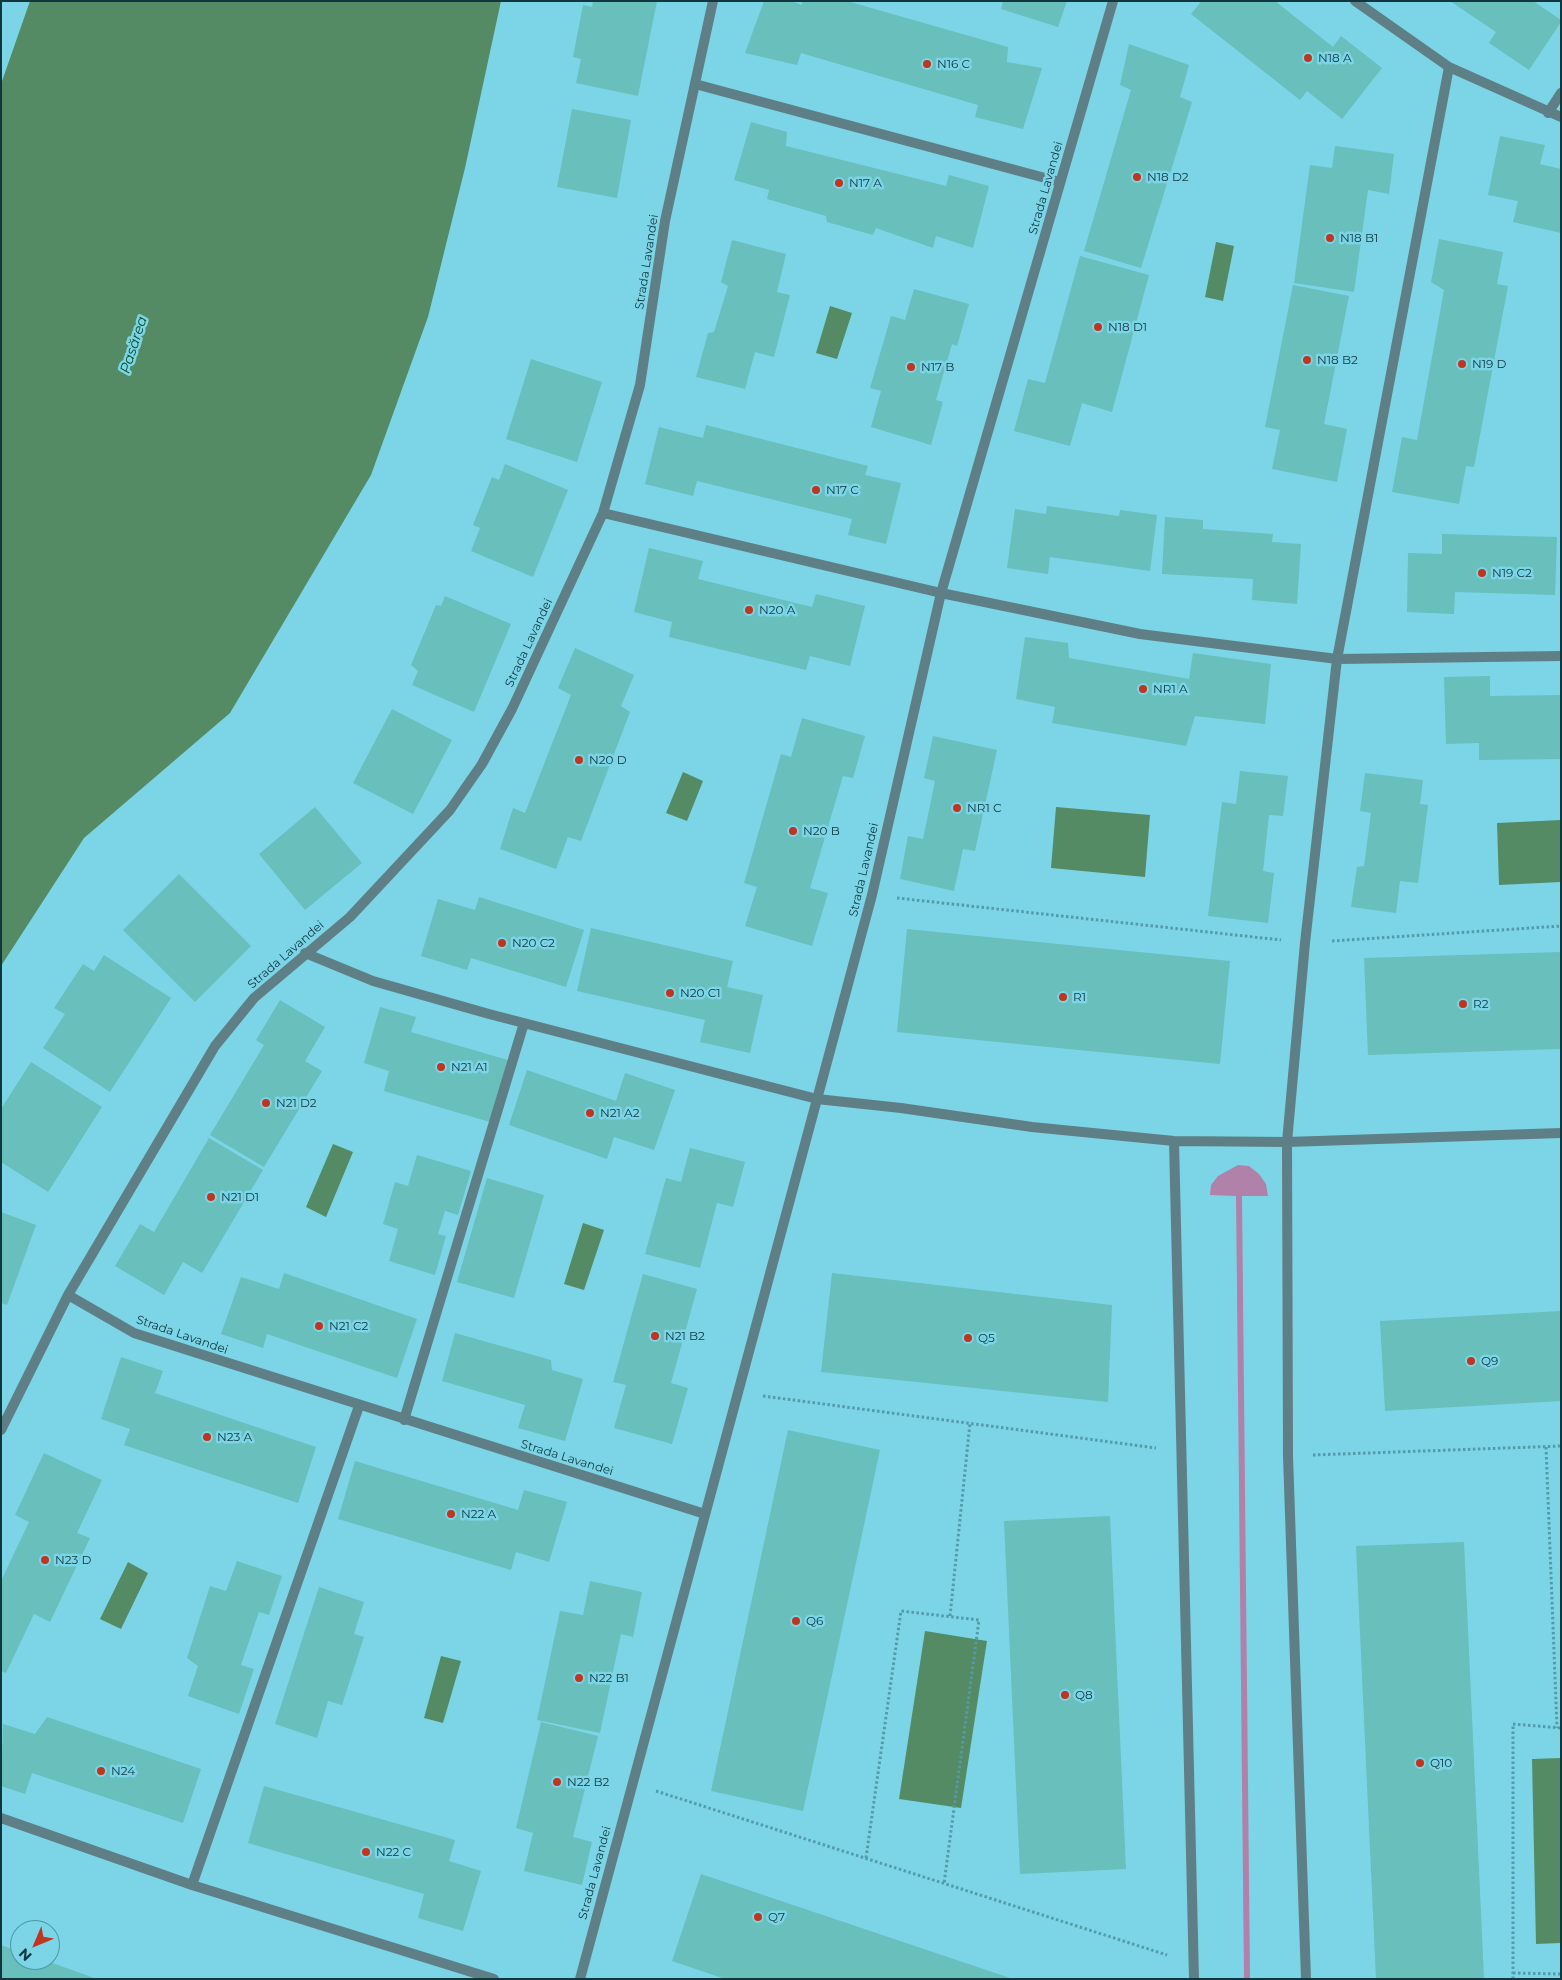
<!DOCTYPE html>
<meta charset="utf-8">
<style>
body{margin:0}
#map{position:relative;width:1562px;height:1980px;overflow:hidden;background:#7bd5e7;font-family:Montserrat,sans-serif}
canvas{display:block}
.frame{position:absolute;inset:0;border:2px solid #10373e;pointer-events:none}
.north{position:absolute;left:10px;top:1920px;width:50px;height:50px;box-sizing:border-box;background:#7bd5e7;border:1px solid #5096a3;border-radius:50%;rotate:225deg;font-size:14px;font-weight:700;line-height:20px;text-align:center;color:#10373e}
.north::after{content:'';display:block;margin:auto;width:18px;height:22px;background:#c0351d;clip-path:polygon(50% 0,100% 100%,50% 72%,0 100%)}
</style>
<div id="map">
<canvas width="1562" height="1980"></canvas>
<div class="frame"></div>
<div class="north">N</div>
</div>
<script>
const ctx = document.querySelector('canvas').getContext('2d');
ctx.lineJoin = 'round';
function fillPath(path, color) { ctx.fillStyle = color; ctx.fill(path, 'evenodd'); }
const shape = rows => new Path2D(rows.map(r => 'M' + r).join(''));
function stroke(path, color, width, dash) { ctx.strokeStyle = color; ctx.lineWidth = width; ctx.lineCap = dash ? 'butt' : 'round'; ctx.setLineDash(dash || []); ctx.stroke(path); }
function write(font, color, halo, rows, align = 'center') {
  ctx.font = font + ' Montserrat,sans-serif'; ctx.lineWidth = 5; ctx.setLineDash([]); ctx.textBaseline = 'middle'; ctx.strokeStyle = halo; ctx.fillStyle = color; for (const [text, x, y, turn = 0] of rows) {
    ctx.save(); ctx.translate(x, y); ctx.rotate((+turn || 0) * Math.PI / 180); ctx.textAlign = isNaN(turn) ? turn : align; if (halo) ctx.strokeText(text, 0, 0); ctx.fillText(text, 0, 0); ctx.restore();
  }
}
fillPath(shape([
 [1238,1165,1249,1166,1259,1174,1266,1184,1268,1196,1242,1196,1250,1979,1244,1979,1236,1196,1210,1195,1211,1185,1218,1176]
]), '#b082a9');
fillPath(shape([
 [30,1,501,1,465,168,428,317,371,475,230,713,84,838,1,966,1,84],
 [1216,242,1234,246,1223,301,1205,297],
 [830,306,852,313,837,359,816,353],
 [683,772,703,781,687,821,666,813],
 [1056,807,1150,815,1145,877,1051,868],
 [1561,820,1561,882,1499,885,1497,823],
 [333,1144,353,1152,326,1217,306,1207],
 [583,1223,604,1230,584,1290,564,1284],
 [128,1562,148,1573,121,1629,100,1619],
 [925,1631,987,1641,961,1808,899,1799],
 [441,1656,461,1661,443,1723,424,1718],
 [1561,1758,1561,1943,1536,1944,1532,1759]
]), '#548b64');
fillPath(shape([
 [593,1,657,1,638,96,576,83,581,59,573,57,583,5,592,7],
 [764,1,791,1,802,5,802,1,847,1,1008,47,1007,62,1042,68,1023,129,975,117,978,105,801,53,797,65,745,53],
 [1003,1,1067,1,1058,27,1001,9],
 [1198,1,1275,1,1333,47,1341,36,1382,68,1342,119,1307,91,1300,100,1191,14,1200,3],
 [1450,1,1533,1,1561,20,1561,22,1529,70,1489,43,1496,32],
 [1129,44,1189,65,1180,97,1192,102,1141,268,1084,251,1131,90,1120,85],
 [572,109,631,120,617,198,557,187],
 [751,122,787,132,786,146,946,186,949,175,989,186,973,248,936,236,933,248,876,228,873,235,827,222,826,216,767,199,769,190,734,180],
 [1500,136,1545,145,1540,164,1561,169,1561,233,1513,222,1518,201,1488,195],
 [1335,146,1394,154,1389,194,1368,190,1354,292,1294,283,1310,165,1332,168],
 [1439,239,1503,252,1497,284,1508,286,1474,467,1466,466,1459,504,1392,492,1402,437,1417,440,1444,290,1431,282],
 [732,240,786,254,777,292,790,295,774,357,755,352,745,389,696,377,708,333,714,332,728,286,721,282],
 [1080,256,1149,275,1112,412,1082,403,1070,446,1014,431,1028,379,1045,383],
 [1293,285,1349,296,1324,424,1347,429,1337,482,1272,469,1280,430,1265,427],
 [914,289,969,304,957,346,952,344,936,400,943,402,931,445,871,427,881,391,870,388,891,316,905,320],
 [531,359,602,382,577,462,506,439],
 [706,425,868,466,865,475,901,483,886,544,848,535,852,519,697,481,693,496,645,484,659,427,703,438],
 [505,464,568,490,533,577,471,551,480,528,473,525,492,477,499,480],
 [1047,506,1119,516,1120,510,1157,515,1150,571,1050,557,1048,574,1007,568,1015,509,1046,514],
 [1165,517,1203,520,1203,529,1273,534,1272,542,1301,544,1297,604,1252,600,1253,579,1162,574],
 [1442,534,1557,537,1555,595,1455,592,1454,614,1407,612,1408,553,1442,554],
 [649,548,703,561,698,579,812,607,816,594,865,606,850,666,810,656,806,670,669,637,672,622,634,612],
 [445,596,511,624,474,712,412,685,418,671,411,665,436,605,441,606],
 [1025,637,1068,643,1069,658,1189,679,1193,653,1271,664,1265,724,1195,716,1186,746,1052,723,1055,707,1016,699],
 [575,648,634,675,621,706,630,712,581,841,568,837,556,869,500,849,513,808,525,813,571,695,558,688],
 [1490,676,1490,696,1561,695,1561,759,1479,760,1479,743,1446,744,1444,677],
 [392,709,452,740,413,814,353,783],
 [802,718,865,736,853,778,843,776,810,888,828,893,812,946,745,926,757,887,744,883,781,754,791,757],
 [933,736,997,750,975,851,963,849,954,891,900,879,908,836,923,839,935,781,924,778],
 [1240,771,1288,776,1283,816,1269,815,1263,871,1274,873,1268,923,1208,916,1222,802,1236,804],
 [1365,773,1423,780,1420,804,1428,805,1418,883,1400,881,1396,913,1351,907,1357,867,1364,866,1371,813,1360,811],
 [315,807,362,863,305,910,259,854],
 [179,874,251,946,195,1002,123,930],
 [479,897,584,930,566,987,471,958,467,970,421,956,438,899,475,910],
 [591,928,733,961,727,987,763,995,750,1053,700,1042,705,1020,577,991],
 [907,929,1230,961,1220,1064,897,1032],
 [1561,952,1561,1049,1368,1055,1364,958],
 [104,955,171,998,110,1092,43,1048,65,1014,54,1008,83,964,94,971],
 [280,1000,325,1027,305,1061,322,1071,264,1167,210,1135,264,1045,256,1040],
 [380,1007,416,1017,411,1032,508,1060,490,1122,384,1091,389,1071,364,1063],
 [31,1062,102,1107,48,1192,1,1162,1,1109],
 [527,1070,616,1101,625,1073,675,1090,654,1150,614,1137,607,1159,509,1125],
 [209,1138,263,1170,202,1273,183,1262,164,1295,115,1266,140,1224,154,1232],
 [690,1148,745,1162,733,1207,717,1203,700,1268,645,1254,666,1178,681,1182],
 [417,1155,471,1171,458,1215,445,1211,438,1234,446,1236,435,1275,389,1261,398,1229,383,1224,395,1182,408,1186],
 [487,1178,544,1195,514,1298,457,1282],
 [1,1212,36,1225,7,1305,1,1303],
 [284,1273,417,1319,397,1378,267,1334,263,1348,221,1334,241,1277,279,1289],
 [832,1273,1112,1305,1108,1402,821,1372],
 [643,1274,697,1289,671,1383,688,1388,672,1444,614,1428,626,1385,613,1382],
 [1561,1311,1561,1401,1385,1411,1380,1321],
 [455,1333,551,1360,552,1370,583,1379,565,1441,518,1428,525,1405,442,1381],
 [121,1357,163,1371,155,1393,316,1447,298,1503,124,1445,130,1429,101,1419],
 [788,1430,880,1450,803,1811,711,1791],
 [44,1453,102,1480,77,1533,90,1538,50,1622,34,1614,6,1673,1,1671,1,1581,29,1522,15,1515],
 [355,1461,518,1510,524,1490,567,1502,549,1562,516,1552,511,1570,338,1519],
 [1110,1516,1126,1869,1020,1874,1004,1521],
 [1464,1542,1484,1979,1376,1979,1356,1546],
 [237,1561,282,1576,269,1615,259,1612,241,1665,254,1669,239,1714,188,1696,198,1666,187,1658,210,1586,226,1591],
 [590,1581,642,1592,633,1637,621,1634,600,1733,537,1720,560,1611,583,1615],
 [319,1587,364,1602,354,1634,364,1637,342,1705,328,1701,317,1738,275,1724],
 [47,1717,201,1769,183,1823,32,1773,25,1794,1,1786,3,1724,35,1734],
 [541,1722,598,1736,573,1837,592,1842,582,1885,524,1871,533,1833,516,1828],
 [264,1786,455,1840,449,1861,481,1871,463,1931,418,1918,424,1894,248,1843],
 [701,1874,1010,1978,1010,1979,725,1979,672,1961],
 [1,1945,20,1952,20,1960,44,1960,97,1979,1,1979]
]), '#68bfbc');
stroke(shape([
 [897,898,1281,940],
 [1332,941,1561,926],
 [763,1396,1156,1448],
 [1546,1447,1557,1728],
 [1313,1455,1561,1446],
 [950,1616,970,1423],
 [656,1791,1167,1955],
 [866,1858,901,1611,979,1620,944,1884],
 [1513,1973,1561,1974],
 [1513,1979,1513,1724,1561,1728]
]), '#549ba9', 3, [2.5, 2.5]);
stroke(shape([
 [1355,1,1449,67,1561,117],
 [695,84,1060,182],
 [1548,113,1561,93],
 [603,513,941,593,1140,634,1337,659,1561,656],
 [305,953,373,981,489,1014,817,1099,901,1108,1032,1127,1174,1141,1287,1142,1561,1133],
 [1174,1141,1194,1979],
 [404,1420,524,1023],
 [1,1430,68,1295],
 [705,1514,134,1333,68,1295,215,1046,254,998,350,917,450,810,482,764,512,709,603,513,640,385,665,221,713,1],
 [1,1818,192,1885,494,1979],
 [192,1885,359,1406],
 [580,1979,872,895,941,593,1113,1],
 [1306,1979,1288,1456,1287,1142,1305,943,1337,659,1449,67]
]), '#5e7f85', 10);
for (const [x, y, r, color] of [
 [1308,58,5,"#c0351d"],
 [927,64,5,"#c0351d"],
 [1137,177,5,"#c0351d"],
 [839,183,5,"#c0351d"],
 [1330,238,5,"#c0351d"],
 [1098,327,5,"#c0351d"],
 [1307,360,5,"#c0351d"],
 [1462,364,5,"#c0351d"],
 [911,367,5,"#c0351d"],
 [816,490,5,"#c0351d"],
 [1482,573,5,"#c0351d"],
 [749,610,5,"#c0351d"],
 [1143,689,5,"#c0351d"],
 [579,760,5,"#c0351d"],
 [957,808,5,"#c0351d"],
 [793,831,5,"#c0351d"],
 [502,943,5,"#c0351d"],
 [670,993,5,"#c0351d"],
 [1063,997,5,"#c0351d"],
 [1463,1004,5,"#c0351d"],
 [441,1067,5,"#c0351d"],
 [266,1103,5,"#c0351d"],
 [590,1113,5,"#c0351d"],
 [211,1197,5,"#c0351d"],
 [319,1326,5,"#c0351d"],
 [655,1336,5,"#c0351d"],
 [968,1338,5,"#c0351d"],
 [1471,1361,5,"#c0351d"],
 [207,1437,5,"#c0351d"],
 [451,1514,5,"#c0351d"],
 [45,1560,5,"#c0351d"],
 [796,1621,5,"#c0351d"],
 [579,1678,5,"#c0351d"],
 [1065,1695,5,"#c0351d"],
 [1420,1763,5,"#c0351d"],
 [101,1771,5,"#c0351d"],
 [557,1782,5,"#c0351d"],
 [366,1852,5,"#c0351d"],
 [758,1917,5,"#c0351d"]
]) { const dot = new Path2D(); dot.arc(x, y, r, 0, 2 * Math.PI); ctx.fillStyle = color; ctx.fill(dot); stroke(dot, '#7bd5e7', 2); }
write('12px', '#10373e', '#7bd5e7', [
 ["N18 A",1318,58],
 ["N16 C",937,64],
 ["N18 D2",1147,177],
 ["N17 A",849,183],
 ["N18 B1",1340,238],
 ["N18 D1",1108,327],
 ["N18 B2",1317,360],
 ["N19 D",1472,364],
 ["N17 B",921,367],
 ["N17 C",826,490],
 ["N19 C2",1492,573],
 ["N20 A",759,610],
 ["NR1 A",1153,689],
 ["N20 D",589,760],
 ["NR1 C",967,808],
 ["N20 B",803,831],
 ["N20 C2",512,943],
 ["N20 C1",680,993],
 ["R1",1073,997],
 ["R2",1473,1004],
 ["N21 A1",451,1067],
 ["N21 D2",276,1103],
 ["N21 A2",600,1113],
 ["N21 D1",221,1197],
 ["N21 C2",329,1326],
 ["N21 B2",665,1336],
 ["Q5",978,1338],
 ["Q9",1481,1361],
 ["N23 A",217,1437],
 ["N22 A",461,1514],
 ["N23 D",55,1560],
 ["Q6",806,1621],
 ["N22 B1",589,1678],
 ["Q8",1075,1695],
 ["Q10",1430,1763],
 ["N24",111,1771],
 ["N22 B2",567,1782],
 ["N22 C",376,1852],
 ["Q7",768,1917]
], 'left');
write('12px', '#10373e', '#7bd5e7', [
 ["Strada Lavandei",1046,188,-74],
 ["Strada Lavandei",647,262,-81],
 ["Strada Lavandei",529,643,-65],
 ["Strada Lavandei",864,870,-77],
 ["Strada Lavandei",286,955,-41],
 ["Strada Lavandei",182,1335,19],
 ["Strada Lavandei",567,1458,17],
 ["Strada Lavandei",595,1873,-75]
]);
write('italic 14px', '#0e5029', '#7bd5e7', [
 ["Pasărea",134,345,-72]
]);
</script>
